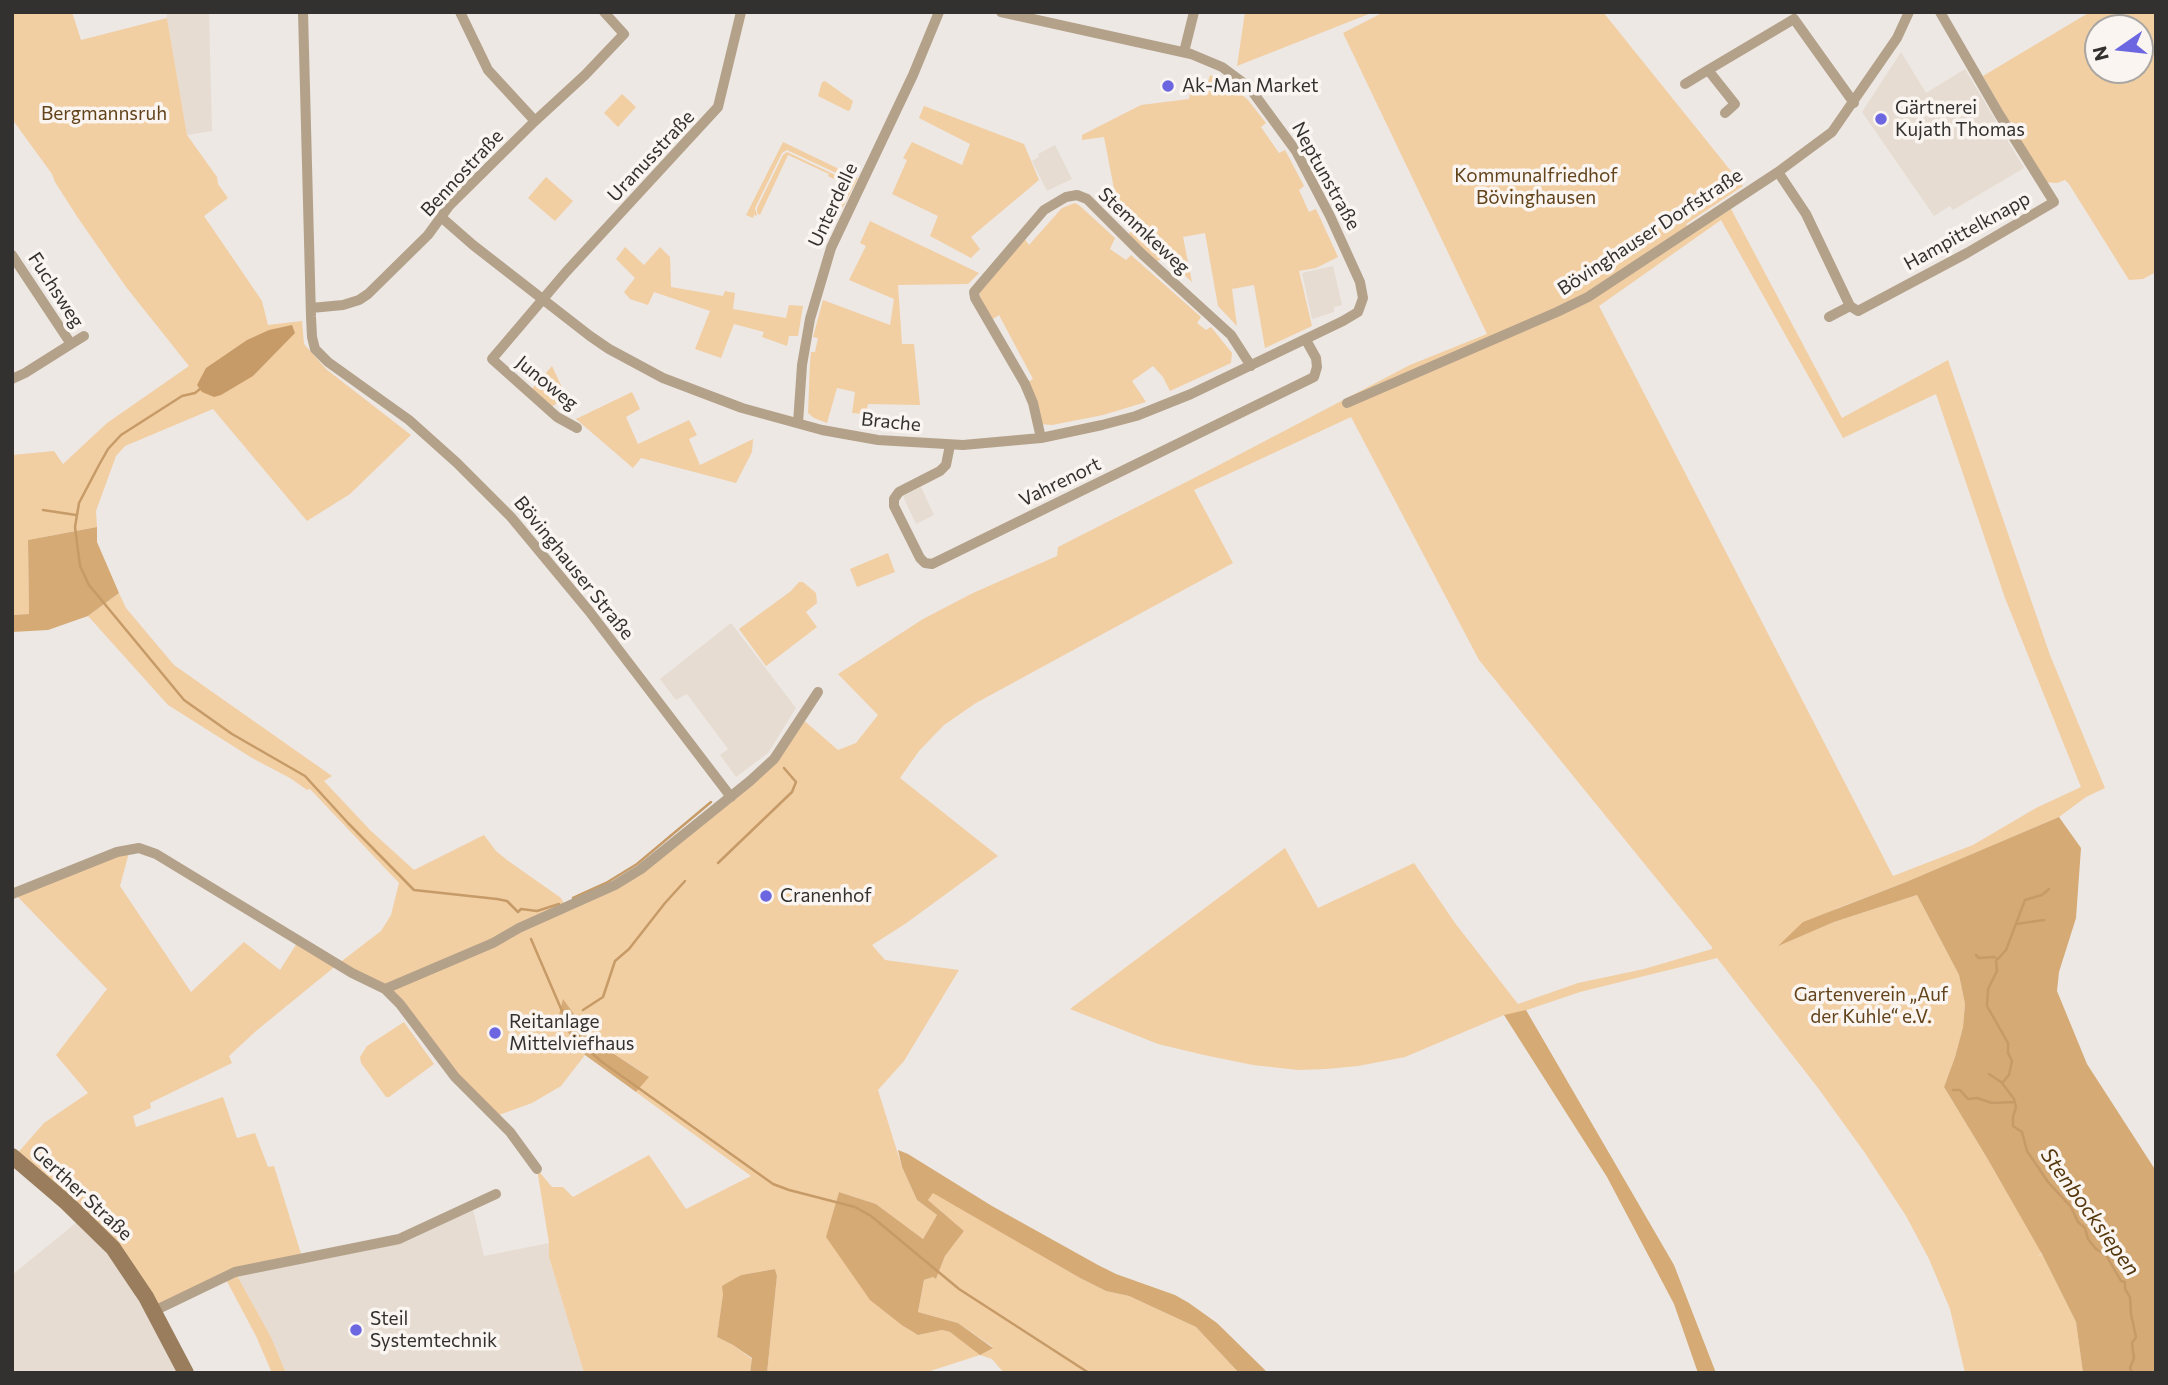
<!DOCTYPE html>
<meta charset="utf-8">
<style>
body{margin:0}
#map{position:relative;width:2168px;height:1385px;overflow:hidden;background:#ede8e3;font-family:Commissioner,sans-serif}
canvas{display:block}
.frame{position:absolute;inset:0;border:14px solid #32312f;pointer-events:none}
.north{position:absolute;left:2084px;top:14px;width:70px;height:70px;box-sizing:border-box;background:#faf5f0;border:2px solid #aaa7a3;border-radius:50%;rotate:256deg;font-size:19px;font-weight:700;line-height:28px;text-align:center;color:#32312f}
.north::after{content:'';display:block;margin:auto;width:24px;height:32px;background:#6c67e1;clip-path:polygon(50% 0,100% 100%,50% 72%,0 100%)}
</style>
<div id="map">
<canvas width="2168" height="1385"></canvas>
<div class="frame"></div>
<div class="north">N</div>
</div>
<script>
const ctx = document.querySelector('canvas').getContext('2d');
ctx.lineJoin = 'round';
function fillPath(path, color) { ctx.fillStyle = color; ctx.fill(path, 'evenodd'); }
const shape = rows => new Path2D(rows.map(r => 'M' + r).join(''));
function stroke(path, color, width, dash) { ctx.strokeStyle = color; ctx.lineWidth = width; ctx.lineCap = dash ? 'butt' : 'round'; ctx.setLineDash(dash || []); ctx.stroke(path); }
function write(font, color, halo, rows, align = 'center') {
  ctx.font = font + ' Commissioner,sans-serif'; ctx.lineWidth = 7; ctx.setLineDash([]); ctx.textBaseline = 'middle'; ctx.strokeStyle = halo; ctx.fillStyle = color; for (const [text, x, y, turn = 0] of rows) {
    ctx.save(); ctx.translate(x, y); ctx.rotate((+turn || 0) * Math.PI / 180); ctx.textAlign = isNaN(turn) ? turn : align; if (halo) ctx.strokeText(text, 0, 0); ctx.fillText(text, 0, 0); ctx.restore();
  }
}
fillPath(shape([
 [166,12,209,12,212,131,187,135],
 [1901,52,1926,93,1965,69,2024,168,1953,210,1950,206,1934,216,1862,112],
 [1055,145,1072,179,1047,191,1032,161,1039,157,1038,154],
 [1333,266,1342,305,1334,307,1334,312,1312,319,1302,273],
 [921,487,934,515,916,524,903,496],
 [731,623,796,708,768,753,736,777,720,755,728,749,687,694,676,700,660,679],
 [472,1205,484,1256,549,1243,549,1257,584,1373,286,1373,271,1337,235,1272,399,1239],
 [77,1222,104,1250,125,1278,150,1319,177,1371,12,1373,12,1275]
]), '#e6dcd2');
fillPath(shape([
 [12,12,72,12,81,40,167,18,187,135,217,177,218,184,228,198,204,216,262,301,268,325,302,321,304,344,326,369,411,435,350,494,307,521,213,409,125,446,116,456,96,511,97,527,28,540,29,614,12,615,12,455,54,451,63,464,107,423,189,366,126,287,78,218,55,182,52,174,12,119],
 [1245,12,1374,12,1237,66],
 [1384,12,1603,12,1743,186,1686,224,1693,232,1731,209,1842,418,1948,360,2050,655,2105,788,2086,797,2059,817,1906,882,1838,908,1780,944,1834,922,1917,895,1959,975,1965,1004,1963,1027,1955,1057,1944,1087,1987,1158,2042,1253,2036,1257,2042,1254,2076,1322,2083,1373,1965,1373,1950,1309,1929,1259,1906,1216,1865,1153,1818,1088,1717,958,1580,992,1515,1014,1504,1015,1405,1057,1358,1066,1326,1069,1298,1070,1253,1065,1204,1055,1158,1044,1070,1009,1285,848,1318,908,1414,863,1455,923,1518,1004,1578,983,1644,969,1712,949,1712,947,1479,660,1351,417,1194,490,1233,563,976,703,944,725,919,751,900,778,998,856,905,924,872,945,885,960,959,970,904,1061,878,1090,902,1167,917,1200,937,1215,923,1239,876,1204,839,1192,835,1208,900,1321,903,1326,918,1335,942,1330,950,1332,981,1354,993,1347,958,1323,918,1312,924,1280,933,1277,936,1279,945,1256,964,1231,928,1200,933,1192,1080,1278,1106,1291,1129,1296,1196,1327,1239,1373,1004,1373,992,1359,980,1355,924,1373,767,1373,777,1276,775,1269,741,1275,726,1285,723,1294,717,1337,733,1345,752,1359,750,1373,584,1373,549,1257,549,1243,537,1169,552,1187,563,1187,573,1197,649,1155,686,1209,751,1176,636,1092,648,1076,602,1046,582,1025,563,1000,559,1018,585,1055,561,1086,532,1103,496,1116,485,1106,400,1004,338,964,256,1031,229,1056,232,1063,150,1103,151,1108,133,1116,136,1127,223,1097,237,1138,255,1133,268,1167,274,1166,302,1257,235,1272,271,1337,286,1373,272,1373,256,1336,223,1274,159,1306,133,1273,15,1156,44,1123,88,1093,56,1055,107,989,14,893,130,849,120,886,191,992,244,942,280,970,299,940,338,964,381,931,391,915,399,883,310,789,307,790,290,778,252,758,168,705,88,616,119,593,126,608,174,665,332,776,324,781,371,831,414,870,484,835,496,851,507,860,561,898,566,907,615,885,750,781,801,718,838,750,856,743,878,715,838,674,923,619,973,593,1057,556,1058,547,1202,474,1410,365,1487,334,1343,33],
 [1721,220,1843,438,1936,394,2005,598,2081,787,2036,808,1973,845,1893,876,1599,306],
 [2090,12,2156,12,2156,272,2143,279,2129,280,2069,184,2065,180,2057,183,2043,182,1983,76],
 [2098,28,2140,28,2140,70,2098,70],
 [1210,75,1228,83,1248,100,1266,123,1261,127,1279,153,1285,150,1304,186,1299,190,1309,212,1316,209,1338,257,1316,268,1299,271,1312,326,1265,348,1254,285,1232,289,1237,326,1218,306,1205,233,1183,237,1192,282,1164,257,1156,262,1128,236,1132,228,1109,205,1116,199,1104,137,1082,140,1082,135,1141,105,1189,99,1192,83,1208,82],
 [825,81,853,101,850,110,848,111,818,96,822,82],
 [622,94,636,107,618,127,604,113],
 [924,106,1024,144,1039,180,971,237,980,249,971,258,930,236,938,216,892,194,907,160,903,158,912,142,962,165,970,144,919,118],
 [783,142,858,178,842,209,837,210,850,182,849,179,787,150,782,153,755,208,757,216,754,215,753,218,746,215],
 [787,152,848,181,846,185,828,176,829,174,788,155,760,215,757,213,757,208,783,155],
 [546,177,573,201,555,221,528,198],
 [1075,203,1080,206,1115,238,1110,249,1126,260,1131,255,1201,317,1197,323,1206,330,1211,327,1232,353,1231,363,1170,391,1163,377,1153,366,1132,381,1146,402,1103,415,1052,425,1039,424,1028,382,1033,379,999,315,993,319,980,300,980,288,1024,238,1029,245,1062,208],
 [870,221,979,273,968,284,898,285,902,344,914,344,920,405,868,404,866,414,852,413,855,392,837,388,827,423,814,418,808,413,810,364,811,352,815,352,818,338,813,337,823,300,890,325,894,299,849,280,866,246,860,243],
 [625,247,644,265,660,247,670,257,671,287,723,296,725,291,735,293,733,309,786,318,789,305,803,306,798,336,789,336,787,346,762,337,764,332,734,324,721,358,695,349,710,311,654,292,648,305,630,299,624,292,635,278,616,259],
 [552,366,567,398,549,408,531,390],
 [632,392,640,409,626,417,638,444,689,420,697,435,689,439,700,465,753,439,752,452,736,483,641,458,633,468,576,419],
 [888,553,895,572,857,587,850,569],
 [799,582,803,582,816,593,817,603,806,612,817,627,766,666,739,629,791,591],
 [404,1022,434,1064,389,1097,386,1097,361,1063,360,1057,367,1046]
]), '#f2cea3');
fillPath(shape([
 [97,527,97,542,119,593,88,616,48,630,12,632,12,615,29,614,28,540],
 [2059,817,2081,848,2076,918,2059,972,2057,991,2087,1064,2156,1171,2156,1373,2083,1373,2076,1322,2042,1254,1987,1158,1944,1087,1955,1057,1963,1027,1965,1004,1959,975,1917,895,1834,922,1778,946,1803,922,1906,882],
 [563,999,582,1025,602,1046,649,1077,636,1092,585,1055,558,1019],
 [1526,1010,1674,1265,1716,1373,1698,1373,1674,1304,1607,1177,1504,1015],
 [898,1150,908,1154,992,1206,1098,1265,1116,1274,1175,1295,1189,1303,1217,1323,1268,1373,1239,1373,1196,1327,1129,1296,1106,1291,1080,1278,933,1193,928,1200,964,1231,945,1256,936,1279,933,1277,924,1280,918,1312,958,1323,993,1348,980,1355,950,1332,942,1330,918,1335,903,1326,870,1300,826,1237,839,1192,876,1204,923,1239,937,1215,917,1200,902,1167],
 [775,1269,777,1276,767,1373,750,1373,752,1358,733,1345,717,1337,723,1294,722,1286,741,1275]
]), '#d5aa75');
fillPath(shape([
 [292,325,295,333,253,376,221,395,214,397,202,392,197,385,206,368,247,340,269,330]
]), '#c69b67');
stroke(shape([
 [200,389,195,393,182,396,121,435,108,449,99,465,79,503,75,527,80,566,89,585,184,700,232,734,305,776,348,823,414,890,497,899,507,901,518,912,521,909,537,911,559,904],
 [43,510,76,515],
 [718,863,792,792,796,782,784,768],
 [2049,889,2042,895,2025,900,2006,950,1996,961,1997,971,1988,989,1987,1006,2008,1043,2008,1053,2012,1061,2009,1075,2002,1083,2014,1099,2016,1107,2013,1117,2013,1126,2022,1132,2027,1151,2048,1182,2071,1207,2078,1222,2085,1228,2088,1239,2096,1249,2106,1255,2121,1281,2125,1282,2125,1289,2130,1297,2131,1314,2136,1337,2132,1343,2134,1358,2130,1368,2132,1373],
 [573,898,606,883,637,864,711,802],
 [2016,924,2044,920],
 [531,939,562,1011,587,1049,602,1062,773,1184,789,1190,855,1207,871,1216,959,1289,1089,1373],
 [1976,955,1979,958,1994,957,1998,959],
 [583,1010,603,997,615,961,629,949,665,903,685,881],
 [1989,1074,2001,1082],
 [1953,1090,1960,1090,1968,1099,1977,1098,1992,1103,2014,1102]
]), '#c69b67', 2.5);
stroke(shape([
 [303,12,311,317,312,337,315,349,328,362,409,420,457,463,511,517,589,611,731,797],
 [460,12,488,70,535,121],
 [1184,52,1194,12],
 [1685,84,1708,70],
 [1725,113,1735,104,1708,70,1794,19,1854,103],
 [1778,172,1806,214,1850,306,1858,311,1967,253,2054,202,1999,114,1940,12],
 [441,217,473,245,590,336,609,349,663,378,742,408,822,430,878,440,963,445,1041,438,1102,425,1136,416,1191,394,1343,321,1358,312,1363,298,1360,282,1330,216,1296,151,1249,87,1222,67,1191,54,1001,12],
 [12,255,71,344,25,373,12,379],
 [311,308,343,305,359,300,368,294,428,235,449,206,535,121,585,75,624,34,604,12],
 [1829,317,1850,306],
 [71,344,84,336],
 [1347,403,1557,312,1588,297,1778,172,1832,132,1897,38,1909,12],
 [798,423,802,365,810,319,831,248,913,75,939,12],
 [577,428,557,417,492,359,566,272,718,107,741,12],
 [1041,438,1033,403,1025,384,975,298,974,292,1044,210,1066,197,1077,195,1087,199,1142,254,1231,335,1251,366],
 [950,445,946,465,940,471,899,492,894,499,894,506,920,558,925,563,932,564,1314,377,1317,367,1316,358,1306,340],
 [12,894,117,852,139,848,156,854,352,973,385,989,400,1004,455,1077,510,1132,537,1169],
 [385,989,493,943,519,928,615,885,641,869,750,781,774,759,818,692],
 [154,1311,235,1272,399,1239,496,1194]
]), '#b4a18a', 10);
stroke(shape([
 [12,1156,67,1203,113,1248,146,1297,186,1373]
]), '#997d5c', 16);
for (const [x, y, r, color] of [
 [1168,86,7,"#6c67e1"],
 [1881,119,7,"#6c67e1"],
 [766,896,7,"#6c67e1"],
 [495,1033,7,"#6c67e1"],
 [356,1330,7,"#6c67e1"]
]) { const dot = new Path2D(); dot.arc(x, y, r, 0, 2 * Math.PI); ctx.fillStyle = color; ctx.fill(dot); stroke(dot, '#faf5f0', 2.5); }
write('19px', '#32312f', '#faf5f0', [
 ["Ak-Man Market",1182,86],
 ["Gärtnerei",1895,108],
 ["Kujath Thomas",1895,130],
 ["Cranenhof",780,896],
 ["Reitanlage",509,1022],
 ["Mittelviefhaus",509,1044],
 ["Steil",370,1319],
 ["Systemtechnik",370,1341]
], 'left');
write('19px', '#62431b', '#faf5f0', [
 ["Bergmannsruh",104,114],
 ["Kommunalfriedhof",1536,176],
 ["Bövinghausen",1536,198],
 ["Gartenverein „Auf",1871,995],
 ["der Kuhle“ e.V.",1871,1017]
]);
write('19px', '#32312f', '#faf5f0', [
 ["Uranusstraße",651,156,-47],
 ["Bennostraße",462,173,-47],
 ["Neptunstraße",1326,176,61],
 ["Unterdelle",833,205,-65],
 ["Stemmkeweg",1144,231,43],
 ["Hampittelknapp",1967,231,-29],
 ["Bövinghauser Dorfstraße",1650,232,-33],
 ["Fuchsweg",56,290,57],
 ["Junoweg",547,383,39],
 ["Brache",891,422,6],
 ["Vahrenort",1060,482,-26],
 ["Bövinghauser Straße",574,568,51],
 ["Gerther Straße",82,1193,43]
]);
write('italic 21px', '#53360b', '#faf5f0', [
 ["Stenbocksiepen",2090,1212,54]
]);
</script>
